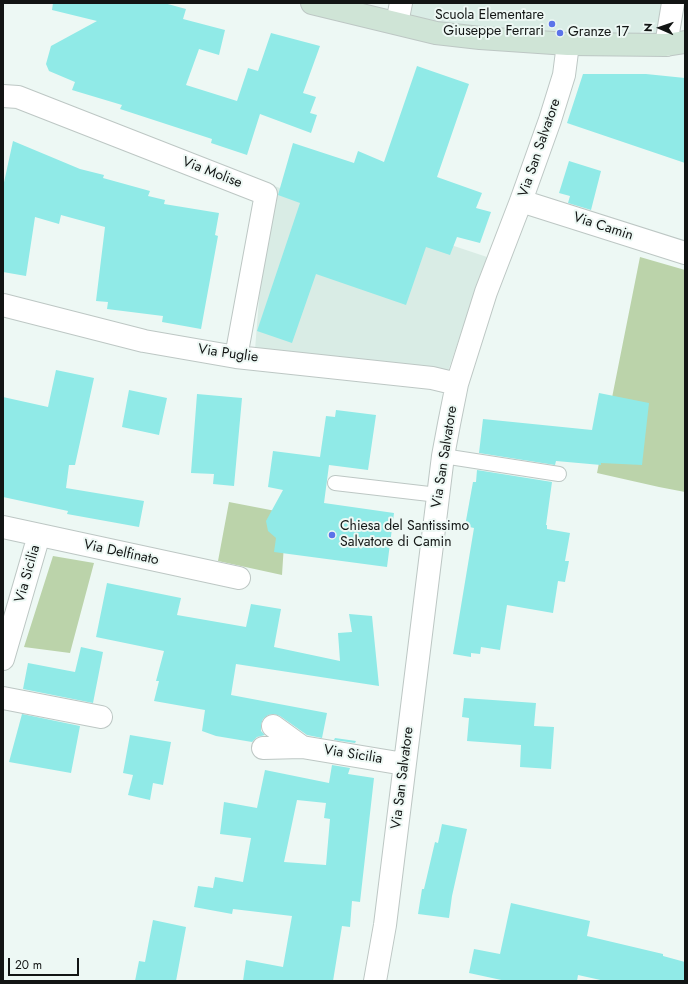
<!DOCTYPE html>
<style>
body{margin:0}
#map{position:relative;width:688px;height:984px;overflow:hidden;background:#edf8f4;font-family:Jost,sans-serif}
canvas{display:block}
.frame{position:absolute;inset:0;border:4px solid #121514;pointer-events:none}
.north{position:absolute;left:640px;top:8px;width:40px;height:40px;-webkit-text-stroke:3px #edf8f4;paint-order:stroke;rotate:272deg;font-size:11px;font-weight:700;line-height:16px;text-align:center;color:#121514}
.north::after{content:'';display:block;margin:auto;width:14px;height:18px;background:#121514;clip-path:polygon(50% 0,100% 100%,50% 72%,0 100%)}
.scale{position:absolute;left:8px;top:958px;width:71px;height:18px;box-sizing:border-box;border:2px solid #121514;border-top:0;padding-left:5px;font-size:12px;line-height:14px;white-space:nowrap;color:#121514;-webkit-text-stroke:3px #edf8f4;paint-order:stroke}
</style>
<div id="map">
<canvas width="688" height="984"></canvas>
<div class="frame"></div>
<div class="north">N</div>
<div class="scale">20 m</div>
</div>
<script>
const ctx = document.querySelector('canvas').getContext('2d');
ctx.lineJoin = 'round';
function fillPath(path, color) { ctx.fillStyle = color; ctx.fill(path, 'evenodd'); }
const shape = rows => new Path2D(rows.map(r => 'M' + r).join(''));
function stroke(path, color, width, dash) { ctx.strokeStyle = color; ctx.lineWidth = width; ctx.lineCap = dash ? 'butt' : 'round'; ctx.setLineDash(dash || []); ctx.stroke(path); }
function write(font, color, halo, rows, align = 'center') {
  ctx.font = font + ' Jost,sans-serif'; ctx.lineWidth = 4; ctx.setLineDash([]); ctx.textBaseline = 'middle'; ctx.strokeStyle = halo; ctx.fillStyle = color; for (const [text, x, y, turn = 0] of rows) {
    ctx.save(); ctx.translate(x, y); ctx.rotate((+turn || 0) * Math.PI / 180); ctx.textAlign = isNaN(turn) ? turn : align; if (halo) ctx.strokeText(text, 0, 0); ctx.fillText(text, 0, 0); ctx.restore();
  }
}
fillPath(shape([
 [405,3,673,3,665,44,566,43,402,19],
 [268,184,487,257,446,377,255,350]
]), '#d9ece5');
fillPath(shape([
 [640,257,685,270,685,492,659,487,597,473],
 [229,502,286,513,282,575,218,561],
 [53,556,94,563,70,653,24,647]
]), '#bbd3aa');
fillPath(shape([
 [53,3,164,3,186,9,183,19,225,30,219,55,199,49,186,85,237,101,248,68,258,71,271,33,320,46,303,93,316,97,310,113,317,115,311,133,260,114,247,155,211,143,212,139,120,109,122,105,72,90,75,82,49,71,46,64,51,46,97,21,52,10],
 [417,66,469,84,437,177,482,193,476,208,491,212,480,243,457,237,450,255,426,247,406,305,316,274,292,343,257,331,300,203,278,195,293,143,354,163,358,151,384,162],
 [583,74,646,74,685,78,685,163,567,123],
 [13,141,80,169,104,175,103,178,150,191,148,196,165,200,164,204,219,213,215,235,218,236,201,329,162,322,163,316,107,309,108,302,96,301,105,227,61,215,59,224,35,217,26,276,3,272,3,187],
 [569,161,601,171,591,210,568,203,570,196,559,193],
 [56,370,94,378,75,465,69,465,66,488,144,501,139,527,67,514,68,511,3,497,3,397,48,407],
 [129,390,167,398,159,435,122,427],
 [599,393,649,403,642,465,601,463,601,465,556,461,555,465,479,453,483,419,592,430],
 [197,394,242,398,234,486,213,484,214,474,191,473],
 [336,410,376,415,368,470,329,465,324,503,394,513,387,567,274,552,276,538,268,531,266,521,283,490,268,487,273,451,320,457,326,416,335,417],
 [477,470,552,482,546,525,547,525,547,529,570,533,565,561,569,561,565,582,558,581,553,613,507,605,500,650,481,647,480,654,471,653,471,657,453,654,474,528,465,526,473,482,476,482],
 [107,583,181,598,177,615,246,627,251,604,281,609,274,647,340,661,338,633,352,632,349,614,372,616,379,686,236,664,231,695,327,713,322,738,307,735,280,716,274,714,268,715,263,719,261,725,261,731,265,735,257,737,252,742,216,736,202,731,205,710,154,701,159,681,156,681,164,651,96,637],
 [81,647,103,652,93,703,23,689,28,663,75,672],
 [464,698,536,703,534,726,554,727,551,769,520,767,521,745,467,741,469,718,462,717],
 [22,714,80,726,71,773,9,762],
 [130,735,171,742,163,785,153,783,150,800,128,795,133,775,123,773],
 [335,738,356,741,355,743,334,740],
 [332,765,350,768,348,774,374,778,360,902,352,901,350,927,342,926,333,981,243,981,246,960,283,967,292,916,233,909,232,914,194,907,198,886,213,888,215,877,243,882,251,838,220,834,224,802,257,808,265,770,329,783],
 [297,800,326,803,324,818,330,819,326,865,284,862],
 [442,824,467,829,452,896,449,918,418,914,422,889,424,889,435,842,438,843],
 [511,903,590,921,587,936,663,954,663,956,685,962,685,981,605,981,578,975,577,981,506,981,469,973,474,949,500,954],
 [153,920,186,927,176,981,135,981,139,961,145,962]
]), '#90eae7');
const lane = shape([
 [443,456,559,474],
 [335,483,438,495]
]);
const street = shape([
 [397,23,401,3],
 [666,45,673,3],
 [3,96,18,97,266,194,236,357],
 [521,201,685,253],
 [3,305,144,341,236,357,432,378,457,384],
 [3,527,239,578],
 [3,659,39,535],
 [3,698,101,717],
 [273,726,302,747],
 [263,748,302,747,404,764],
 [375,981,385,925,443,456,449,424,457,384,486,292,521,201,550,120,564,75,568,44]
]);
const secondary = shape([
 [312,3,436,33,480,38,568,44,666,45,685,42]
]);
stroke(lane, '#bdc7c4', 16);
stroke(street, '#bdc7c4', 24);
stroke(secondary, '#bdc7c4', 24);
stroke(lane, '#fff', 14);
stroke(street, '#fff', 22);
stroke(secondary, '#cfe4d6', 22);
for (const [x, y, r, color] of [
 [552,24,4,"#5b73e9"],
 [560,33,4,"#5b73e9"],
 [332,535,4,"#5b73e9"]
]) { const dot = new Path2D(); dot.arc(x, y, r, 0, 2 * Math.PI); ctx.fillStyle = color; ctx.fill(dot); stroke(dot, '#edf8f4', 1.5); }
write('14px', '#121514', '#edf8f4', [
 ["Scuola Elementare",544,16,"right"],
 ["Giuseppe Ferrari",544,32,"right"],
 ["Granze 17",568,33],
 ["Chiesa del Santissimo",340,527],
 ["Salvatore di Camin",340,543]
], 'left');
write('14px', '#121514', '#edf8f4', [
 ["Via San Salvatore",540,148,-71],
 ["Via Molise",212,173,21],
 ["Via Camin",603,227,18],
 ["Via Puglie",228,354,8],
 ["Via San Salvatore",445,457,-81],
 ["Via Delfinato",121,553,12],
 ["Via Sicilia",28,574,-74],
 ["Via Sicilia",353,755,9],
 ["Via San Salvatore",403,778,-83]
]);
</script>
